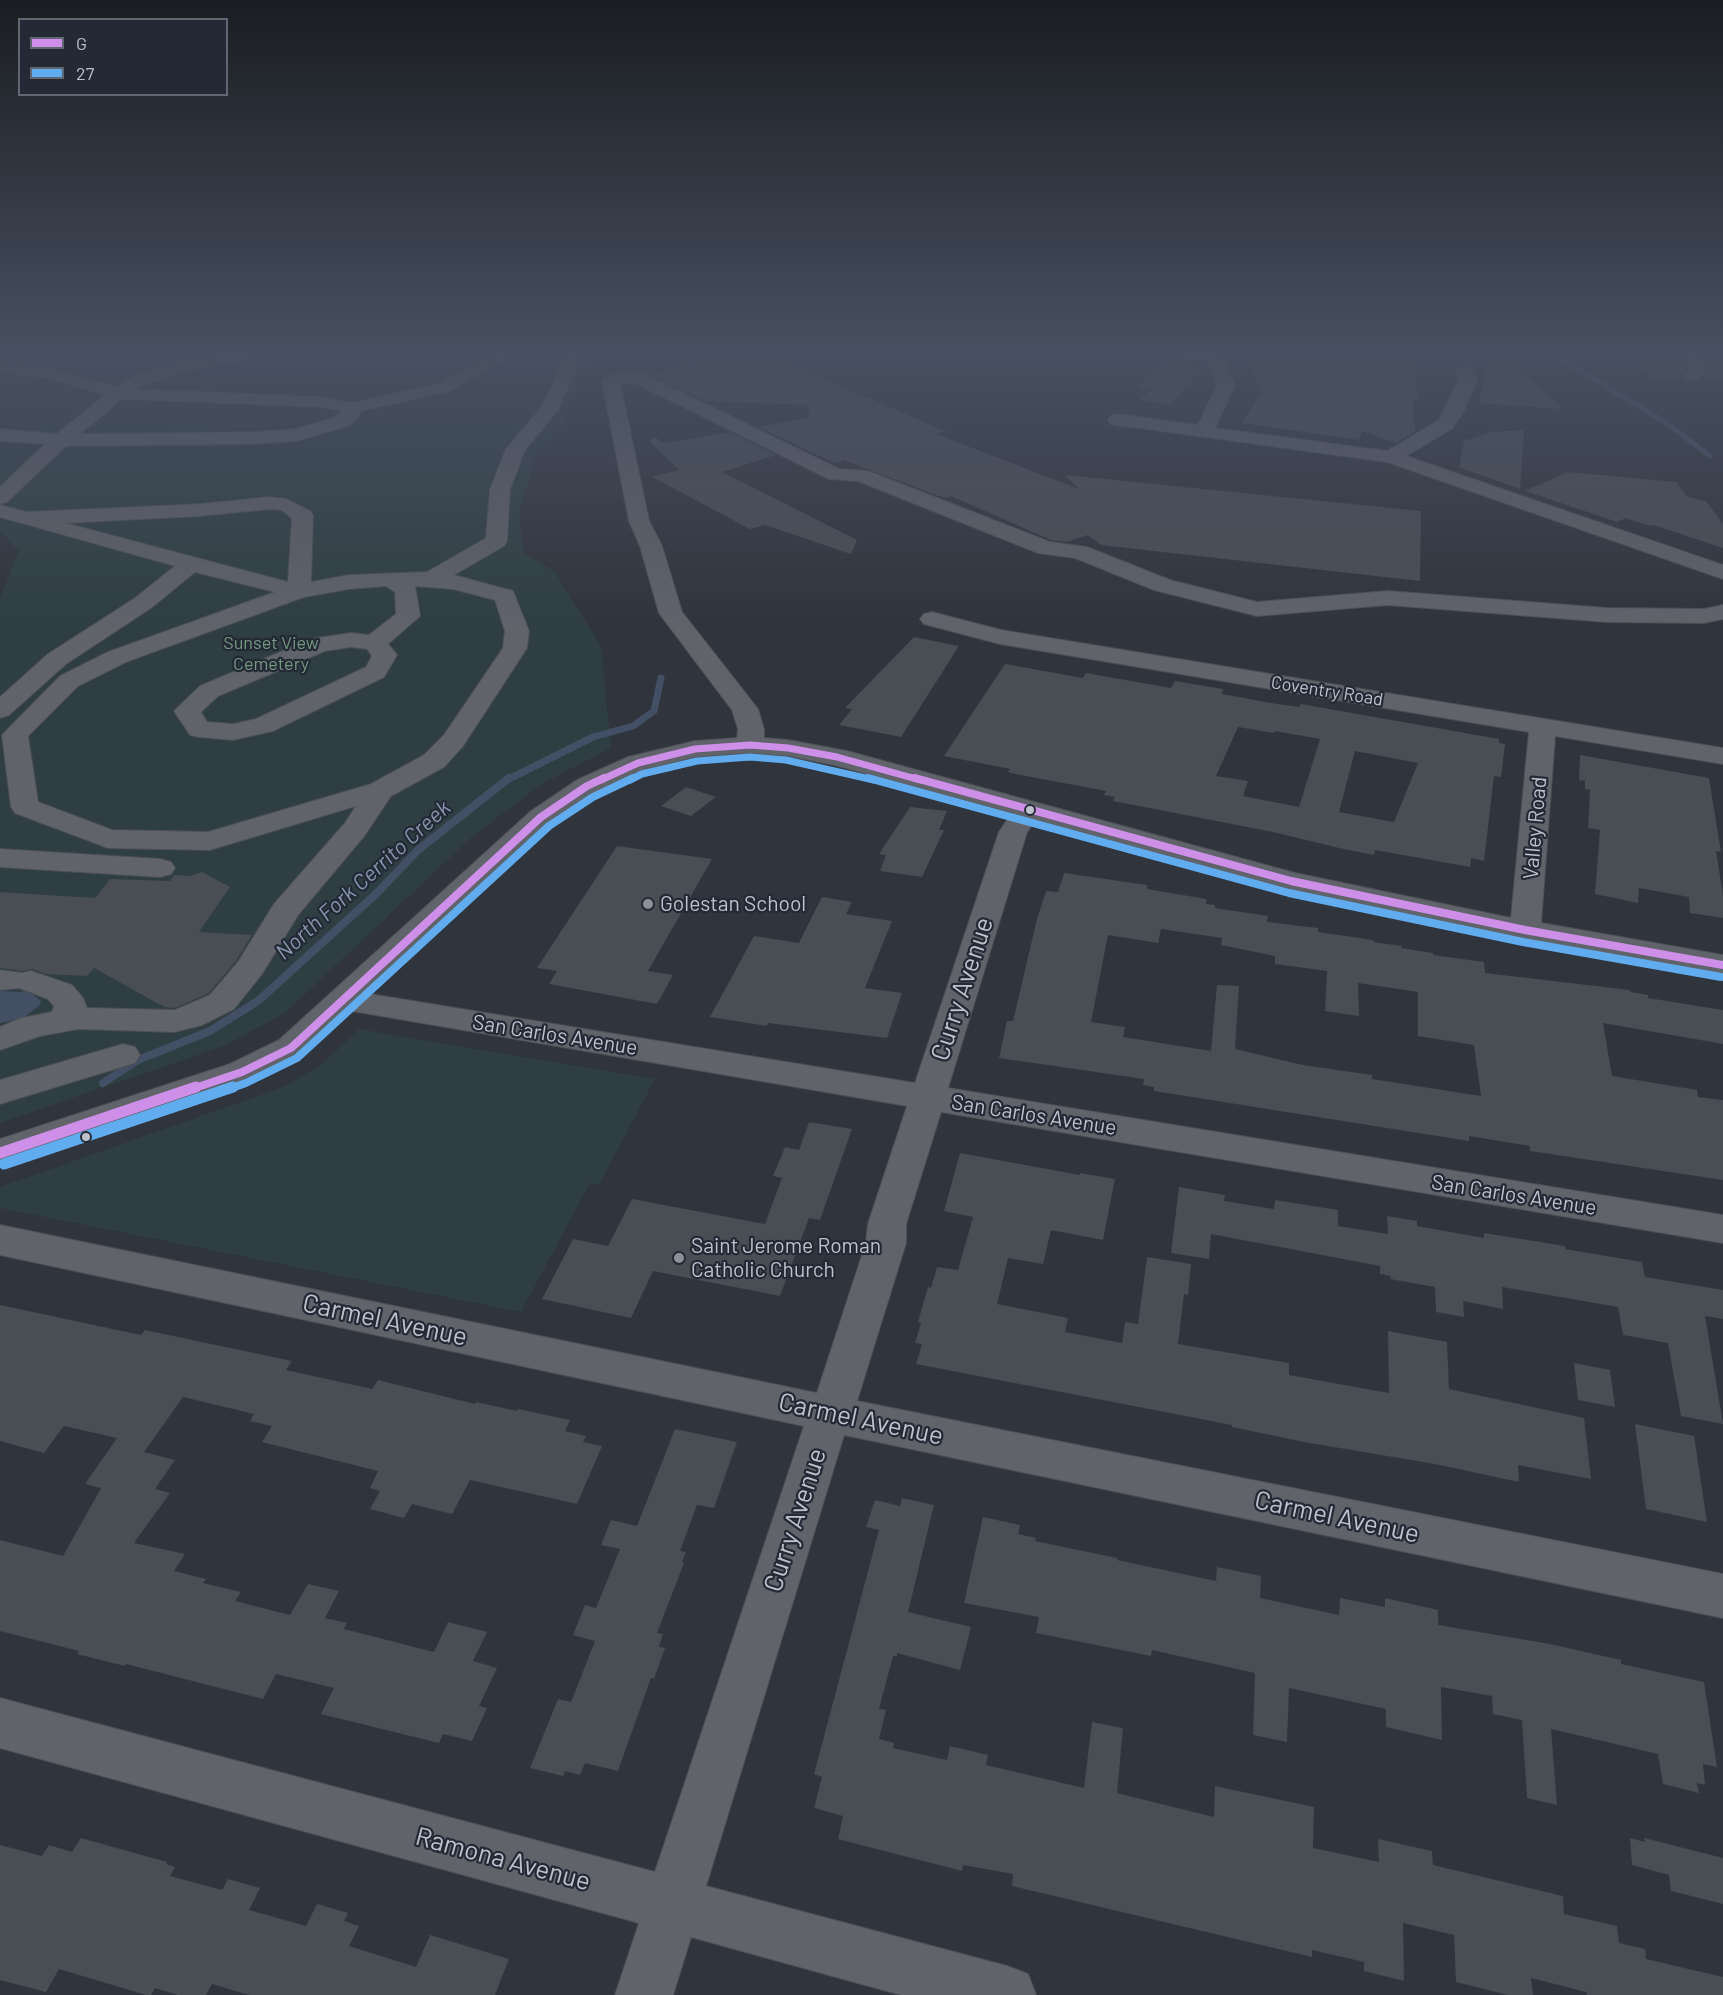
<!DOCTYPE html>
<style>
body{margin:0}
#map{position:relative;width:1723px;height:1995px;overflow:hidden;background:#30343c;font-family:Barlow,sans-serif}
canvas{display:block}
.legend{position:absolute;left:18px;top:18px;width:210px;height:78px;box-sizing:border-box;background:#232a36;border:2px solid #606672;margin:0;padding:8px 10px;list-style:none;font-size:18px;color:#bcc1cb}
.legend li{display:flex;align-items:center;gap:12px;height:30px}
.legend b{width:30px;border:2px solid #606672}
</style>
<div id="map">
<canvas width="1723" height="1995"></canvas>
<ul class="legend">
<li><b style="height:8px;background:#ce8fe9"></b>G</li>
<li><b style="height:8px;background:#60acee"></b>27</li>
</ul>
</div>
<script>
const ctx = document.querySelector('canvas').getContext('2d');
ctx.lineJoin = 'round';
function fillPath(path, color) { ctx.fillStyle = color; ctx.fill(path, 'evenodd'); }
const shape = rows => new Path2D(rows.map(r => 'M' + r).join(''));
function stroke(path, color, width, dash) { ctx.strokeStyle = color; ctx.lineWidth = width; ctx.lineCap = dash ? 'butt' : 'round'; ctx.setLineDash(dash || []); ctx.stroke(path); }
function write(font, color, halo, rows, align = 'center') {
  ctx.font = font + ' Barlow,sans-serif'; ctx.lineWidth = 4.5; ctx.setLineDash([]); ctx.textBaseline = 'middle'; ctx.strokeStyle = halo; ctx.fillStyle = color; for (const [text, x, y, turn = 0] of rows) {
    ctx.save(); ctx.translate(x, y); ctx.rotate((+turn || 0) * Math.PI / 180); ctx.textAlign = isNaN(turn) ? turn : align; if (halo) ctx.strokeText(text, 0, 0); ctx.fillText(text, 0, 0); ctx.restore();
  }
}
fillPath(shape([
 [0,351,615,351,583,371,561,428,537,451,519,511,523,553,554,571,601,646,611,748,540,785,471,838,285,1013,224,1046,0,1123,0,598,19,551,0,531],
 [359,1029,655,1079,599,1185,590,1183,521,1312,0,1208,0,1187,286,1086,323,1063]
]), '#2e3e42');
fillPath(shape([
 [0,988,3,988,2,991,22,992,24,990,30,992,41,1001,39,1006,21,1019,0,1023]
]), '#434f65');
stroke(shape([
 [1559,358,1665,422,1710,456]
]), '#434f65', 5);
stroke(shape([
 [507,780,593,737,633,726,654,711,661,678]
]), '#434f65', 7);
stroke(shape([
 [103,1083,138,1060,210,1031,258,1001,376,894,418,850,509,778]
]), '#434f65', 8);
fillPath(shape([
 [746,351,758,351,945,431,936,434,1079,489,1065,475,1421,511,1420,581,1101,545,1088,535,1067,542,1051,540,951,496,944,498,844,460,834,463,758,427,809,418,808,405,706,401,650,374],
 [1240,351,1388,351,1413,359,1418,399,1413,398,1415,431,1396,443,1362,431,1359,440,1242,423,1262,390],
 [1491,351,1502,351,1563,409,1478,403],
 [1627,351,1677,351,1688,367,1680,374,1681,379,1652,379],
 [1699,351,1723,351,1723,379,1702,379,1712,368],
 [1160,363,1203,367,1170,404,1140,400,1150,390,1137,388],
 [1524,430,1520,489,1459,467,1464,441,1492,432],
 [729,432,776,455,722,472,857,540,851,554,765,525,750,529,652,477,679,470,650,442,654,437,665,443],
 [1568,472,1676,482,1687,497,1706,501,1723,524,1723,548,1654,525,1650,526,1626,518,1617,522,1525,491],
 [914,637,959,646,901,737,839,725,852,709,845,708],
 [1005,664,1083,678,1086,673,1171,688,1175,681,1223,689,1222,694,1277,704,1299,707,1301,704,1499,739,1499,743,1505,744,1501,777,1494,776,1484,861,1471,858,1470,867,1375,850,1374,855,1339,848,1273,832,1113,801,1115,797,1104,795,1106,791,1015,774,1008,772,1010,769,944,756],
 [1238,727,1274,733,1275,731,1320,739,1299,807,1243,796,1248,781,1216,776],
 [1355,751,1418,763,1394,822,1339,812],
 [1580,755,1709,778,1721,852,1716,851,1723,895,1723,918,1690,913,1689,897,1639,888,1638,903,1595,894,1600,830,1588,828,1590,790,1585,789,1585,781,1579,780],
 [686,787,716,797,691,816,661,806],
 [910,807,947,811,939,830,944,830,922,877,880,871,886,855,879,854],
 [617,846,712,859,648,971,673,975,657,1004,549,984,557,971,537,968],
 [202,872,230,887,199,932,252,935,236,961,209,993,175,1008,164,1007,94,968,87,976,46,974,32,969,22,971,0,968,0,892,95,898,110,879,170,881,174,875,190,876],
 [1064,873,1147,885,1147,889,1206,899,1206,904,1215,905,1215,908,1268,916,1267,922,1318,928,1318,932,1373,940,1373,942,1402,946,1401,948,1433,953,1433,955,1484,962,1485,973,1630,990,1630,992,1648,995,1648,998,1723,1010,1723,1044,1603,1023,1612,1076,1697,1090,1698,1097,1723,1100,1723,1180,1530,1151,1530,1146,1469,1136,1469,1141,1154,1091,1154,1087,1143,1085,1144,1079,999,1058,1007,1021,1013,1021,1037,919,1046,891,1058,892],
 [1161,929,1222,938,1221,945,1275,956,1275,964,1327,971,1325,1011,1359,1016,1358,983,1418,992,1418,1036,1474,1045,1481,1096,1372,1079,1372,1075,1303,1065,1235,1049,1239,986,1217,985,1211,1051,1123,1037,1125,1027,1091,1022,1108,935,1158,943],
 [822,897,852,902,846,914,892,921,865,988,902,993,887,1038,768,1023,767,1026,710,1017,754,936,799,943],
 [809,1122,852,1129,820,1220,809,1218,780,1296,653,1271,631,1318,542,1299,573,1239,608,1246,632,1199,765,1224,782,1178,773,1176,785,1147,799,1150],
 [960,1153,1080,1175,1080,1173,1115,1179,1103,1240,1051,1230,1043,1264,1008,1258,997,1304,1068,1318,1065,1332,1122,1343,1125,1322,1138,1324,1147,1257,1191,1264,1188,1295,1184,1294,1178,1344,1289,1363,1289,1375,1389,1393,1388,1331,1447,1342,1449,1389,1584,1418,1591,1479,1518,1465,1519,1482,1435,1464,1304,1442,1232,1427,1232,1425,916,1364,922,1344,915,1343,921,1323,918,1322,928,1287,931,1288,937,1267,958,1270,973,1217,944,1211],
 [1179,1187,1225,1195,1224,1201,1274,1209,1275,1200,1338,1210,1338,1226,1388,1234,1387,1216,1417,1221,1417,1226,1484,1238,1484,1233,1565,1246,1565,1249,1642,1262,1645,1277,1723,1290,1723,1319,1705,1316,1723,1424,1681,1416,1668,1343,1623,1335,1618,1307,1502,1287,1503,1309,1463,1301,1464,1317,1436,1312,1435,1287,1390,1279,1391,1276,1380,1274,1380,1266,1211,1234,1209,1259,1171,1253],
 [0,1305,141,1335,145,1330,292,1361,286,1370,372,1389,378,1380,475,1404,476,1402,517,1411,518,1409,570,1420,565,1431,586,1436,583,1442,602,1446,577,1504,470,1480,452,1514,412,1504,404,1518,370,1509,380,1491,370,1488,378,1471,262,1442,272,1426,250,1421,254,1414,183,1397,144,1452,175,1460,155,1489,170,1493,134,1543,185,1554,174,1571,206,1579,203,1583,241,1592,235,1601,290,1615,308,1584,339,1591,325,1618,347,1623,344,1629,434,1652,448,1622,487,1632,473,1661,497,1668,479,1706,487,1708,472,1741,443,1734,439,1743,321,1714,334,1688,276,1674,263,1699,126,1664,125,1666,77,1654,79,1651,0,1631,0,1540,63,1556,101,1488,85,1484,117,1438,64,1426,44,1453,0,1441],
 [1574,1363,1610,1370,1615,1407,1578,1400],
 [1635,1424,1694,1436,1707,1522,1646,1509],
 [675,1429,737,1442,714,1508,697,1505,680,1551,686,1552,682,1562,684,1563,657,1633,663,1634,659,1647,665,1648,654,1679,651,1678,618,1771,585,1763,580,1775,565,1771,563,1776,530,1768,558,1699,571,1702,595,1641,573,1635,585,1605,596,1608,620,1549,601,1545,611,1520,637,1526],
 [902,1498,934,1505,908,1612,971,1627,960,1670,897,1653,897,1656,893,1656,879,1709,886,1710,879,1739,894,1743,893,1748,947,1760,950,1746,988,1755,986,1765,1084,1788,1092,1722,1123,1728,1117,1793,1214,1817,1215,1786,1314,1807,1313,1848,1379,1862,1378,1839,1432,1851,1433,1865,1563,1896,1564,1914,1617,1926,1619,1943,1645,1949,1646,1959,1723,1977,1723,1995,1587,1995,1586,1992,1531,1978,1533,1995,1508,1995,1456,1982,1454,1935,1403,1923,1404,1981,1364,1971,1364,1962,1312,1950,1312,1957,1012,1886,1013,1874,963,1865,962,1871,838,1839,843,1816,814,1808,822,1777,814,1774,879,1530,866,1527,875,1500,900,1506],
 [983,1517,1020,1525,1018,1534,1036,1538,1035,1541,1117,1558,1117,1560,1216,1581,1217,1567,1261,1576,1260,1598,1339,1615,1340,1598,1385,1607,1385,1598,1438,1610,1438,1625,1550,1644,1621,1660,1621,1664,1704,1682,1717,1767,1703,1764,1705,1785,1697,1783,1699,1793,1663,1784,1658,1754,1551,1729,1557,1805,1527,1798,1522,1720,1493,1714,1492,1696,1441,1687,1442,1740,1386,1727,1386,1709,1289,1688,1287,1742,1253,1735,1255,1673,1152,1650,1151,1656,1036,1633,1039,1617,964,1603],
 [81,1838,167,1862,166,1864,175,1867,170,1876,222,1890,228,1879,260,1888,249,1910,306,1926,317,1904,348,1913,344,1921,359,1926,349,1946,416,1967,430,1935,509,1959,495,1995,249,1995,212,1984,206,1995,178,1995,155,1988,151,1995,146,1995,59,1969,46,1992,0,1980,0,1845,42,1856,49,1845,72,1852],
 [1630,1838,1645,1842,1644,1838,1723,1858,1723,1904,1671,1891,1669,1875,1632,1865]
]), '#494d54');
const minor = shape([
 [236,351,272,351,264,356,191,370,146,384,136,389,323,397,352,403,440,383,497,351,518,351,451,391,361,411,357,419,348,426,296,441,257,444,66,446,7,502,0,504,0,487,45,444,0,441,0,429,57,434,105,395,49,378,0,372,0,362,51,368,116,387,134,376,182,361,236,351],
 [122,399,323,407,342,411,334,418,295,429,257,432,80,434,122,399],
 [568,351,584,351,558,410,525,450,510,489,507,541,504,546,454,575,513,591,529,631,527,648,463,746,444,767,391,796,365,835,298,915,262,974,234,1009,202,1025,175,1032,78,1029,40,1036,0,1050,0,1027,21,1018,52,1012,54,1006,48,999,19,988,0,990,0,970,22,973,31,971,72,985,83,998,87,1008,175,1010,210,995,238,962,274,904,345,823,356,806,210,850,108,848,15,813,11,807,2,735,60,676,108,652,275,592,195,572,151,608,66,664,9,715,0,718,0,697,48,654,135,598,175,566,0,517,0,505,27,512,200,504,270,497,286,499,310,511,313,515,311,582,349,575,427,572,486,538,490,489,506,449,541,408,568,351],
 [270,509,281,510,292,518,288,582,65,523,200,516,270,509],
 [386,586,395,592,396,614,369,635,351,633,311,639,200,686,174,711,190,735,199,737,233,740,273,731,384,677,397,655,388,644,420,616,415,586,453,589,495,600,505,631,503,648,444,735,424,755,371,784,208,832,112,830,38,802,28,736,78,686,126,662,304,597,349,589,386,586],
 [351,647,367,649,372,656,366,667,256,719,233,724,207,722,201,712,218,696,325,651,351,647],
 [1112,351,1221,351,1235,385,1215,428,1387,451,1439,420,1460,378,1456,372,1459,368,1465,367,1471,368,1478,378,1464,410,1453,428,1406,456,1723,565,1723,579,1387,462,1110,424,1108,420,1110,416,1117,414,1198,425,1217,385,1208,360,1120,356,1112,351],
 [1679,351,1696,351,1710,368,1697,380,1685,380,1682,376,1691,367,1679,351],
 [622,371,645,374,839,469,868,471,1050,542,1087,547,1170,580,1257,602,1388,591,1607,608,1704,609,1723,605,1723,619,1704,623,1607,622,1388,605,1257,616,1154,590,1075,558,1038,553,858,481,829,479,635,383,620,383,649,521,662,546,682,612,758,709,764,729,764,738,788,740,847,751,1295,873,1511,918,1529,732,1000,644,924,624,920,619,924,614,932,612,1001,630,1723,748,1723,764,1555,736,1541,923,1723,955,1723,975,1525,939,1291,890,1036,820,1027,832,948,1088,1723,1215,1723,1243,941,1112,906,1224,906,1243,857,1401,1723,1574,1723,1618,844,1435,706,1886,1007,1966,1028,1974,1036,1995,901,1995,691,1937,673,1995,615,1995,639,1923,0,1748,0,1698,655,1872,804,1426,0,1255,0,1225,817,1393,866,1243,868,1224,907,1106,352,1011,303,1056,280,1069,254,1080,0,1166,0,1139,230,1064,279,1040,531,811,577,780,628,757,695,741,737,738,738,729,732,710,659,613,640,546,629,521,602,381,605,377,622,371],
 [750,753,788,756,834,765,1012,813,999,832,915,1083,370,994,551,823,574,806,597,792,648,769,695,757,750,753],
 [0,849,160,859,171,862,175,868,171,874,160,877,0,867,0,849],
 [123,1044,135,1047,140,1055,135,1063,0,1104,0,1080,123,1044]
]);
stroke(minor, '#4c4f54', 2);
fillPath(minor, '#60636a');
stroke(shape([
 [601,780,638,763,695,749,750,745,788,748,837,757,920,780]
]), '#ce8fe9', 7);
stroke(shape([
 [915,778,1291,881,1525,930,1723,965],
 [192,1089,242,1072,291,1048,541,817,587,786,604,778]
]), '#ce8fe9', 8);
stroke(shape([
 [0,1153,196,1087]
]), '#ce8fe9', 11);
stroke(shape([
 [630,780,642,774,697,761,750,757,786,760,874,780]
]), '#60acee', 7);
stroke(shape([
 [868,778,1289,893,1523,942,1721,977],
 [229,1089,246,1083,297,1058,549,826,593,797,633,778]
]), '#60acee', 8);
stroke(shape([
 [4,1164,233,1087]
]), '#60acee', 11);
const sky = ctx.createLinearGradient(0, 0, 0, 630);
sky.addColorStop(0, '#1a1d21');
sky.addColorStop(0.56, '#485061');
sky.addColorStop(1, '#48506100');
ctx.fillStyle = sky;
ctx.fillRect(0, 0, 1723, 630);
for (const [x, y, r, color] of [
 [1030,810,5,"#bcc1cb"],
 [648,904,6,"#8b9099"],
 [86,1137,5,"#bcc1cb"],
 [679,1258,6,"#8b9099"]
]) { const dot = new Path2D(); dot.arc(x, y, r, 0, 2 * Math.PI); ctx.fillStyle = color; ctx.fill(dot); stroke(dot, '#232a36', 2); }
write('18px', '#769980', '#232a36', [
 ["Sunset View",271,643],
 ["Cemetery",271,664]
]);
write('18px', '#bcc1cb', '#232a36', [
 ["Coventry Road",1327,691,9]
]);
write('21px', '#bcc1cb', '#232a36', [
 ["Valley Road",1535,828,-85],
 ["San Carlos Avenue",555,1035,9],
 ["San Carlos Avenue",1034,1115,9],
 ["San Carlos Avenue",1514,1195,9]
]);
write('21px', '#bcc1cb', '#232a36', [
 ["Golestan School",660,904],
 ["Saint Jerome Roman",691,1246],
 ["Catholic Church",691,1270]
], 'left');
write('italic 22px', '#8796ae', '#232a36', [
 ["North Fork Cerrito Creek",363,880,-42]
]);
write('26px', '#bcc1cb', '#232a36', [
 ["Curry Avenue",962,989,-72],
 ["Carmel Avenue",385,1320,12],
 ["Carmel Avenue",861,1419,12],
 ["Carmel Avenue",1337,1517,12],
 ["Curry Avenue",795,1520,-72],
 ["Ramona Avenue",503,1859,15]
]);
</script>
